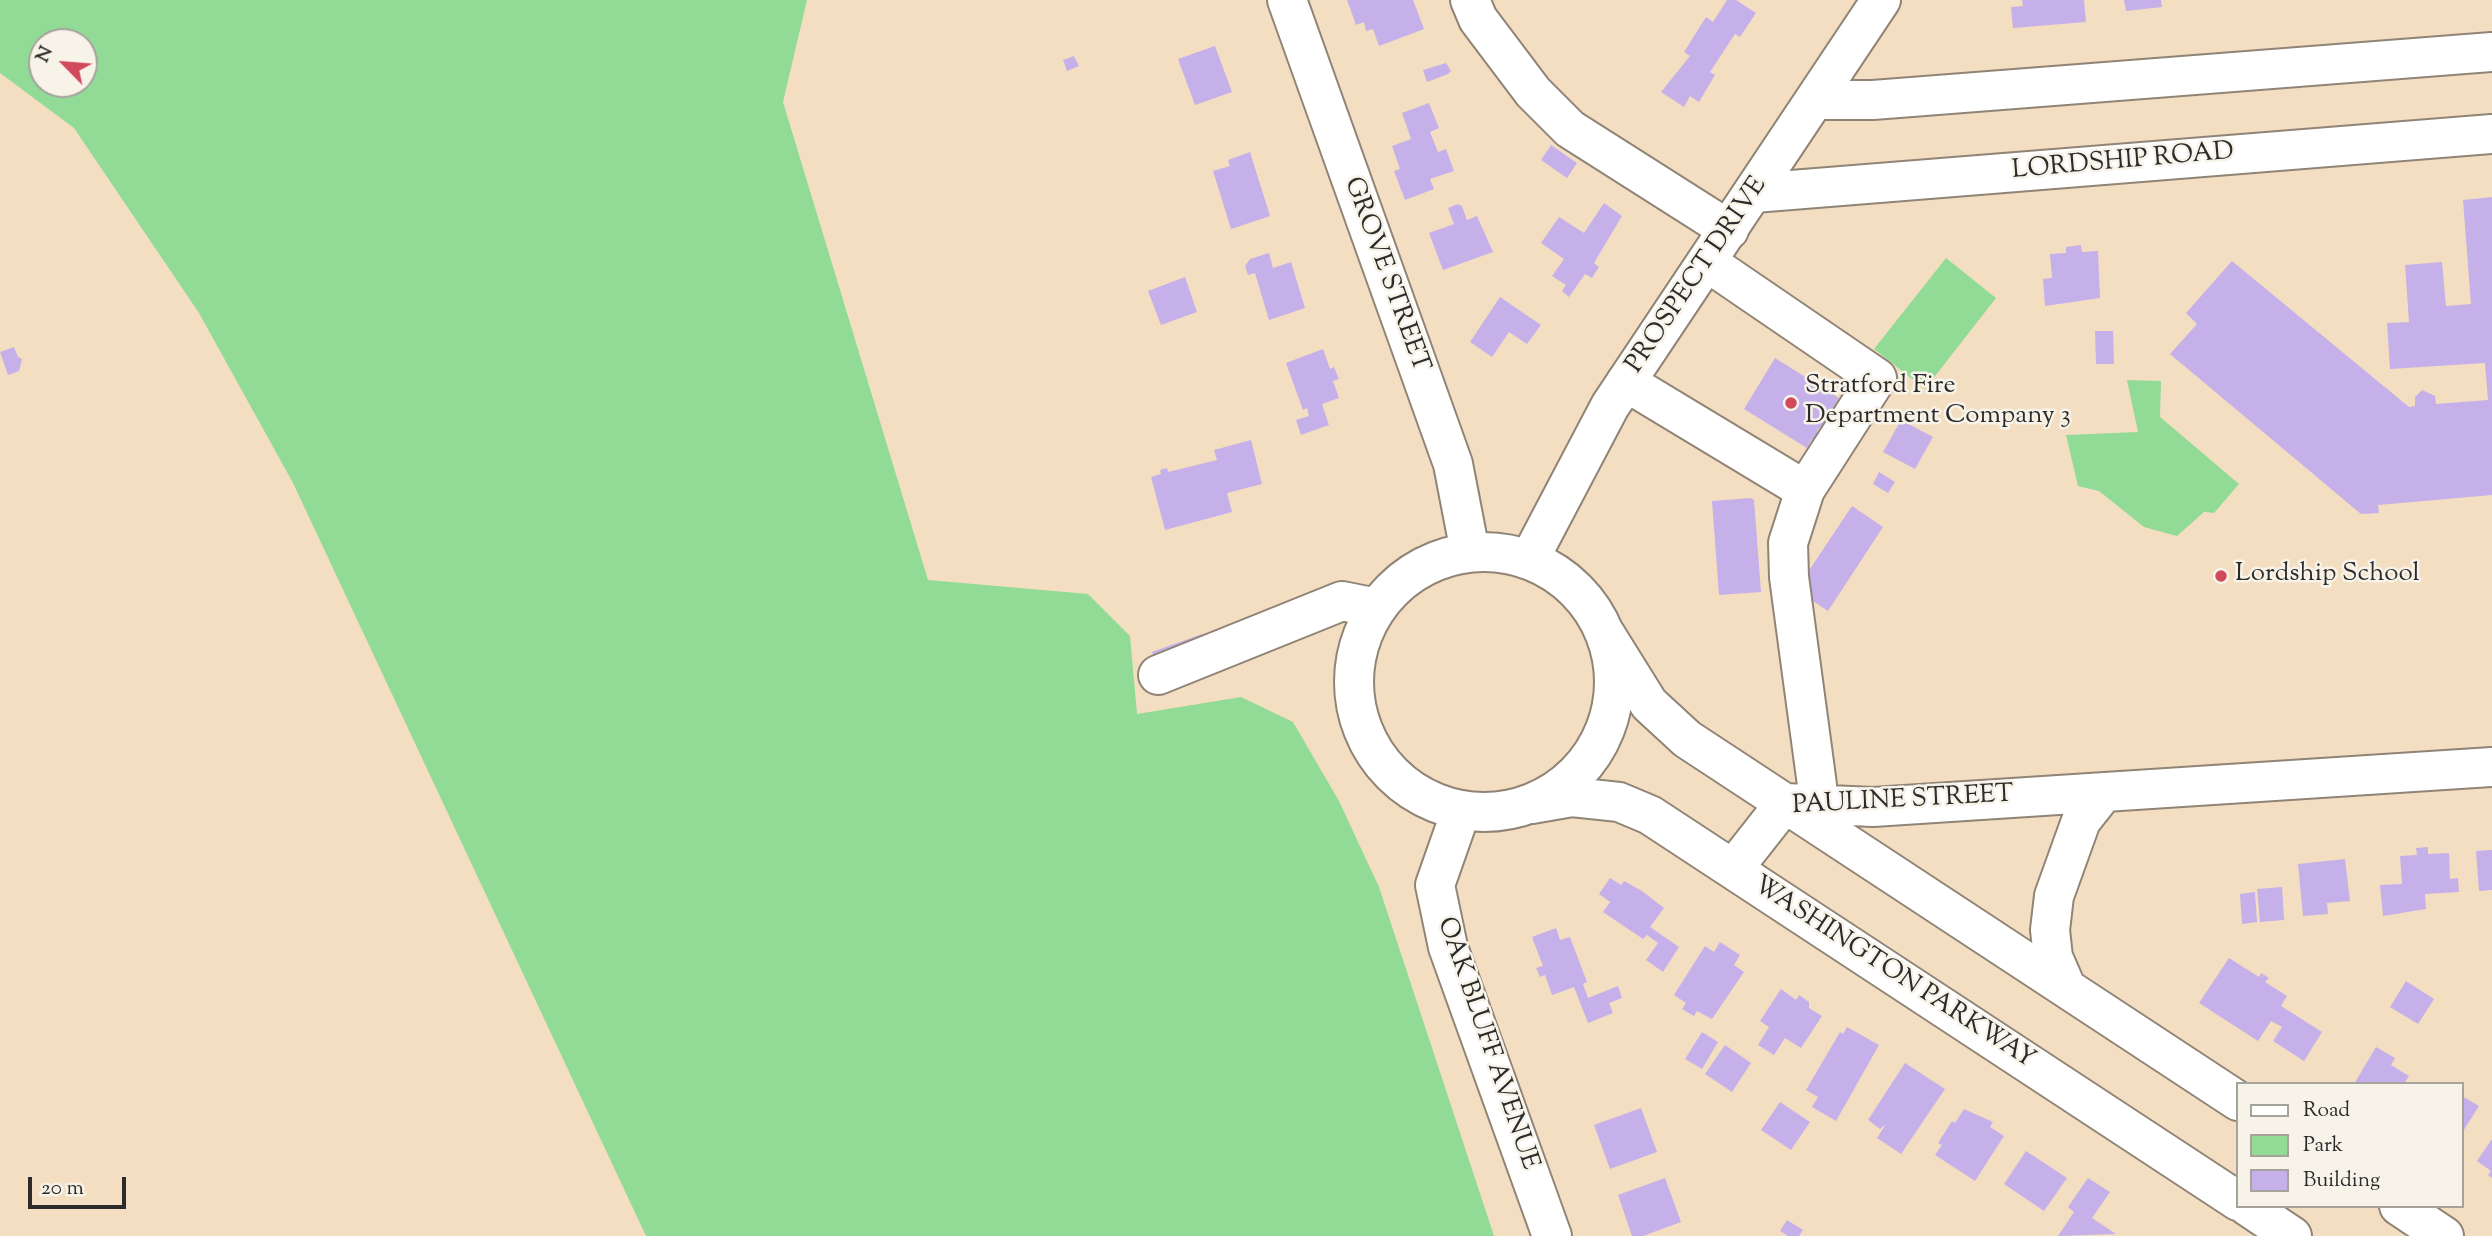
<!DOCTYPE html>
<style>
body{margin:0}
#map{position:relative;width:2492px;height:1236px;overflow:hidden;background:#f4dec2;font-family:"Sorts Mill Goudy",serif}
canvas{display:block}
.legend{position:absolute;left:2236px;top:1082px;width:228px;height:126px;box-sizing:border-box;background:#f7f3e8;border:2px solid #a5a39c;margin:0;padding:9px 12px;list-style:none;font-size:21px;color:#2b2b2b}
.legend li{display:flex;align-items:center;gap:14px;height:35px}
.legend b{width:35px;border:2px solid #a5a39c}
.north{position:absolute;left:28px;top:28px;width:70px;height:70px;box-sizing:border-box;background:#f7f3e8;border:2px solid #a5a39c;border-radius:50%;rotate:295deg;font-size:19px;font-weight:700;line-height:28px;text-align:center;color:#2b2b2b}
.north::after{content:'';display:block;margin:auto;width:24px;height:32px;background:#d1495b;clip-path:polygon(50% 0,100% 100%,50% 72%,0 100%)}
.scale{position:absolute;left:28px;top:1177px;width:98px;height:32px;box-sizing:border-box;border:4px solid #2b2b2b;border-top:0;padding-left:9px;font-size:21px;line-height:24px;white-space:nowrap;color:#2b2b2b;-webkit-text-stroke:5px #f7f3e8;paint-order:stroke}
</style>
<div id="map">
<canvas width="2492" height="1236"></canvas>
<ul class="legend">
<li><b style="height:9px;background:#fff"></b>Road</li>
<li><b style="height:19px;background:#91db97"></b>Park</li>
<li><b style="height:19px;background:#c5b0e9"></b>Building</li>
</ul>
<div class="north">N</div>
<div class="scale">20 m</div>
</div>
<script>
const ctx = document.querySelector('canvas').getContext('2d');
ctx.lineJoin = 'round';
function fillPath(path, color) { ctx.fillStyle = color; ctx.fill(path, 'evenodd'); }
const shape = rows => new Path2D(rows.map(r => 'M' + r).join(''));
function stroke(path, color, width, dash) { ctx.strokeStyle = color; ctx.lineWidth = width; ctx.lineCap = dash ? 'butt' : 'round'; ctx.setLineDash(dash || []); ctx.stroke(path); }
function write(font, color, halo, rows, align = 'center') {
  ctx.font = font + ' "Sorts Mill Goudy",serif'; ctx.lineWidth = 5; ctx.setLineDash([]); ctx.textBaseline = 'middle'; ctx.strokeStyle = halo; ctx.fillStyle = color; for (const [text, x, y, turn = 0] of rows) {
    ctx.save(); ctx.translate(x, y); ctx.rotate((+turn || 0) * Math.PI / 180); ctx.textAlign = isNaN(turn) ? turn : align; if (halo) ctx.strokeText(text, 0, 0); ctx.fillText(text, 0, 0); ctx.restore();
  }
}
fillPath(shape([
 [0,0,807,0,783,102,928,580,1088,594,1130,636,1137,714,1241,697,1293,722,1339,801,1379,887,1494,1236,646,1236,293,483,199,313,74,128,0,73],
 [84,42,84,84,42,84,42,42],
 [1946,258,1996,298,1925,389,1874,349],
 [2127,380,2161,381,2160,417,2239,484,2214,513,2204,512,2177,536,2144,527,2099,491,2078,486,2066,435,2138,432]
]), '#91db97');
fillPath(shape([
 [1347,0,1413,0,1424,29,1379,46,1373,29,1366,31,1364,22,1356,25],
 [1727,0,1736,0,1756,13,1740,37,1735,34,1710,72,1715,75,1699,102,1690,96,1684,107,1661,92,1690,56,1684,52,1706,17,1713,22],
 [2022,0,2084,0,2086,22,2013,28,2011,7,2023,6],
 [2124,0,2161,0,2162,7,2126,11],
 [1215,46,1232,92,1195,105,1178,59],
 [1074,56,1079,66,1067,71,1063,60],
 [1446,63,1451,71,1448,74,1427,82,1423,70],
 [1429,103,1439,128,1430,132,1438,152,1446,149,1454,171,1430,179,1434,189,1405,200,1394,171,1400,169,1392,146,1411,139,1402,113],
 [1551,145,1577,163,1567,178,1541,160],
 [1250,152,1270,216,1231,229,1213,171,1230,166,1228,160],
 [2492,197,2492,495,2378,505,2379,513,2361,514,2170,354,2197,324,2186,313,2232,261,2409,407,2415,406,2415,397,2422,390,2435,396,2436,404,2488,400,2485,363,2390,369,2387,323,2409,322,2405,265,2442,262,2446,306,2471,304,2463,200],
 [1604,203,1622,216,1594,263,1599,267,1592,278,1585,274,1569,297,1562,291,1566,285,1552,276,1564,259,1541,243,1559,217,1584,233],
 [1458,204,1462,206,1467,220,1477,216,1493,252,1443,270,1429,233,1454,224,1448,208],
 [2081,245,2082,252,2098,251,2100,298,2045,306,2043,279,2052,278,2050,254,2066,253,2066,247],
 [1269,253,1273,268,1291,262,1305,308,1269,320,1255,273,1248,275,1245,266,1250,259],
 [1185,277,1197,312,1161,325,1148,291],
 [1500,297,1541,325,1527,344,1509,332,1492,357,1470,342],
 [2095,331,2113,331,2114,364,2096,364],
 [14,347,18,357,22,359,19,371,8,375,0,352],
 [1323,349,1330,369,1334,367,1339,379,1333,381,1339,398,1322,404,1329,425,1301,435,1296,420,1309,416,1307,408,1303,410,1286,363],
 [1775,358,1839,398,1831,411,1844,420,1834,436,1820,427,1817,431,1825,436,1821,444,1812,439,1807,448,1744,409],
 [1901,420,1933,437,1915,469,1883,452],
 [1251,440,1262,484,1227,493,1232,512,1165,530,1151,477,1161,474,1160,470,1167,468,1168,472,1217,460,1214,450],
 [1879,472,1895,482,1888,493,1873,484],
 [1751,498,1754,500,1761,592,1719,595,1712,501],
 [1852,506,1883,527,1828,611,1796,590],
 [1202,634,1207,649,1159,672,1152,652],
 [2428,847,2428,854,2449,853,2450,879,2458,878,2459,892,2425,894,2426,909,2383,916,2380,885,2402,884,2400,856,2417,855,2416,848],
 [2492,850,2492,890,2479,891,2476,851],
 [2345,859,2350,901,2327,903,2328,914,2303,916,2298,864],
 [1610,878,1621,885,1624,881,1642,891,1664,908,1650,927,1679,947,1663,972,1646,960,1658,943,1647,935,1643,939,1603,912,1610,902,1599,894],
 [2282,887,2284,920,2260,922,2257,889],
 [2255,892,2257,922,2242,924,2240,894],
 [1556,928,1560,940,1570,937,1587,982,1583,984,1588,998,1618,986,1622,998,1609,1003,1613,1013,1588,1023,1574,987,1552,995,1545,975,1540,977,1536,968,1543,966,1532,937],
 [1720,942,1740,955,1734,965,1744,972,1712,1019,1697,1011,1694,1016,1682,1009,1686,1003,1674,995,1705,946,1714,952],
 [2229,958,2259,977,2261,973,2269,978,2265,982,2287,996,2281,1006,2322,1032,2304,1061,2273,1041,2282,1027,2271,1021,2258,1041,2199,1003],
 [2406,981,2434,999,2418,1024,2390,1007],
 [1781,989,1796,1000,1799,995,1809,1002,1809,1008,1822,1016,1801,1048,1785,1038,1774,1055,1758,1045,1769,1027,1760,1021],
 [1847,1027,1879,1045,1836,1121,1812,1107,1818,1097,1806,1090,1840,1032,1843,1034],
 [1702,1032,1718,1042,1702,1069,1685,1059],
 [1725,1045,1751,1063,1732,1092,1705,1074],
 [2376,1047,2395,1058,2391,1065,2409,1076,2404,1084,2354,1084],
 [1905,1063,1945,1089,1901,1154,1877,1138,1886,1124,1880,1129,1868,1120],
 [2462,1096,2479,1106,2462,1133],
 [1780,1102,1810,1122,1791,1150,1761,1130],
 [1641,1108,1657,1152,1610,1169,1594,1125],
 [1964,1109,1993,1122,1990,1127,2004,1136,1975,1181,1935,1155,1942,1145,1938,1143,1952,1121,1955,1123],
 [2492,1139,2492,1178,2488,1175,2491,1171,2477,1161],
 [2026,1151,2067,1178,2044,1211,2004,1184],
 [1665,1178,1681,1222,1643,1236,1632,1236,1618,1195],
 [2088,1178,2110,1192,2092,1218,2116,1234,2058,1236,2074,1212,2068,1207],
 [1787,1220,1803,1230,1799,1236,1788,1236,1780,1231]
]), '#c5b0e9');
const minor = shape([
 [1287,0,1453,464,1470,552],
 [1470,0,1478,19,1533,92,1570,129,1729,230],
 [1816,100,1873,100,2492,52],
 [1754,193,2492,134],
 [1707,262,1877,378,1805,490,1788,543,1789,577,1817,785,1818,824],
 [1626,382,1805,490],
 [1606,635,1649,704,1687,739,2238,1101],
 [1158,675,1342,601,1377,608],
 [1532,804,1572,797,1619,802,1650,815,2238,1201],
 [1733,869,1785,803,1873,807,2492,767],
 [2066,987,2053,957,2050,930,2054,896,2081,821,2104,792],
 [2247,1206,2292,1236],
 [2399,1206,2444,1236]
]);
const major = shape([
 '1354 682a130 130 0 1 1 260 0a130 130 0 1 1-260 0Z',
 [1529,560,1610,406,1881,0],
 [1461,811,1435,885,1448,947,1552,1236]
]);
stroke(minor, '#908476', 42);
stroke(major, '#908476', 42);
stroke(minor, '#fff', 38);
stroke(major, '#fff', 38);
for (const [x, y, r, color] of [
 [1791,403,7,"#d1495b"],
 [2221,576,7,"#d1495b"]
]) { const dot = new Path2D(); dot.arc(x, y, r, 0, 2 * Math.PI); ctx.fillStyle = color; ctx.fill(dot); stroke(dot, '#f7f3e8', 2.5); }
write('26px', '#2b2b2b', '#f7f3e8', [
 ["LORDSHIP ROAD",2123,163,-5],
 ["GROVE STREET",1385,275,70],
 ["PROSPECT DRIVE",1698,276,-56],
 ["PAULINE STREET",1903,802,-3],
 ["WASHINGTON PARKWAY",1893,974,33],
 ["OAK BLUFF AVENUE",1486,1044,71]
]);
write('26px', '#2b2b2b', '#f7f3e8', [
 ["Stratford Fire",1805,388],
 ["Department Company 3",1805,418],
 ["Lordship School",2235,576]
], 'left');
</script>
